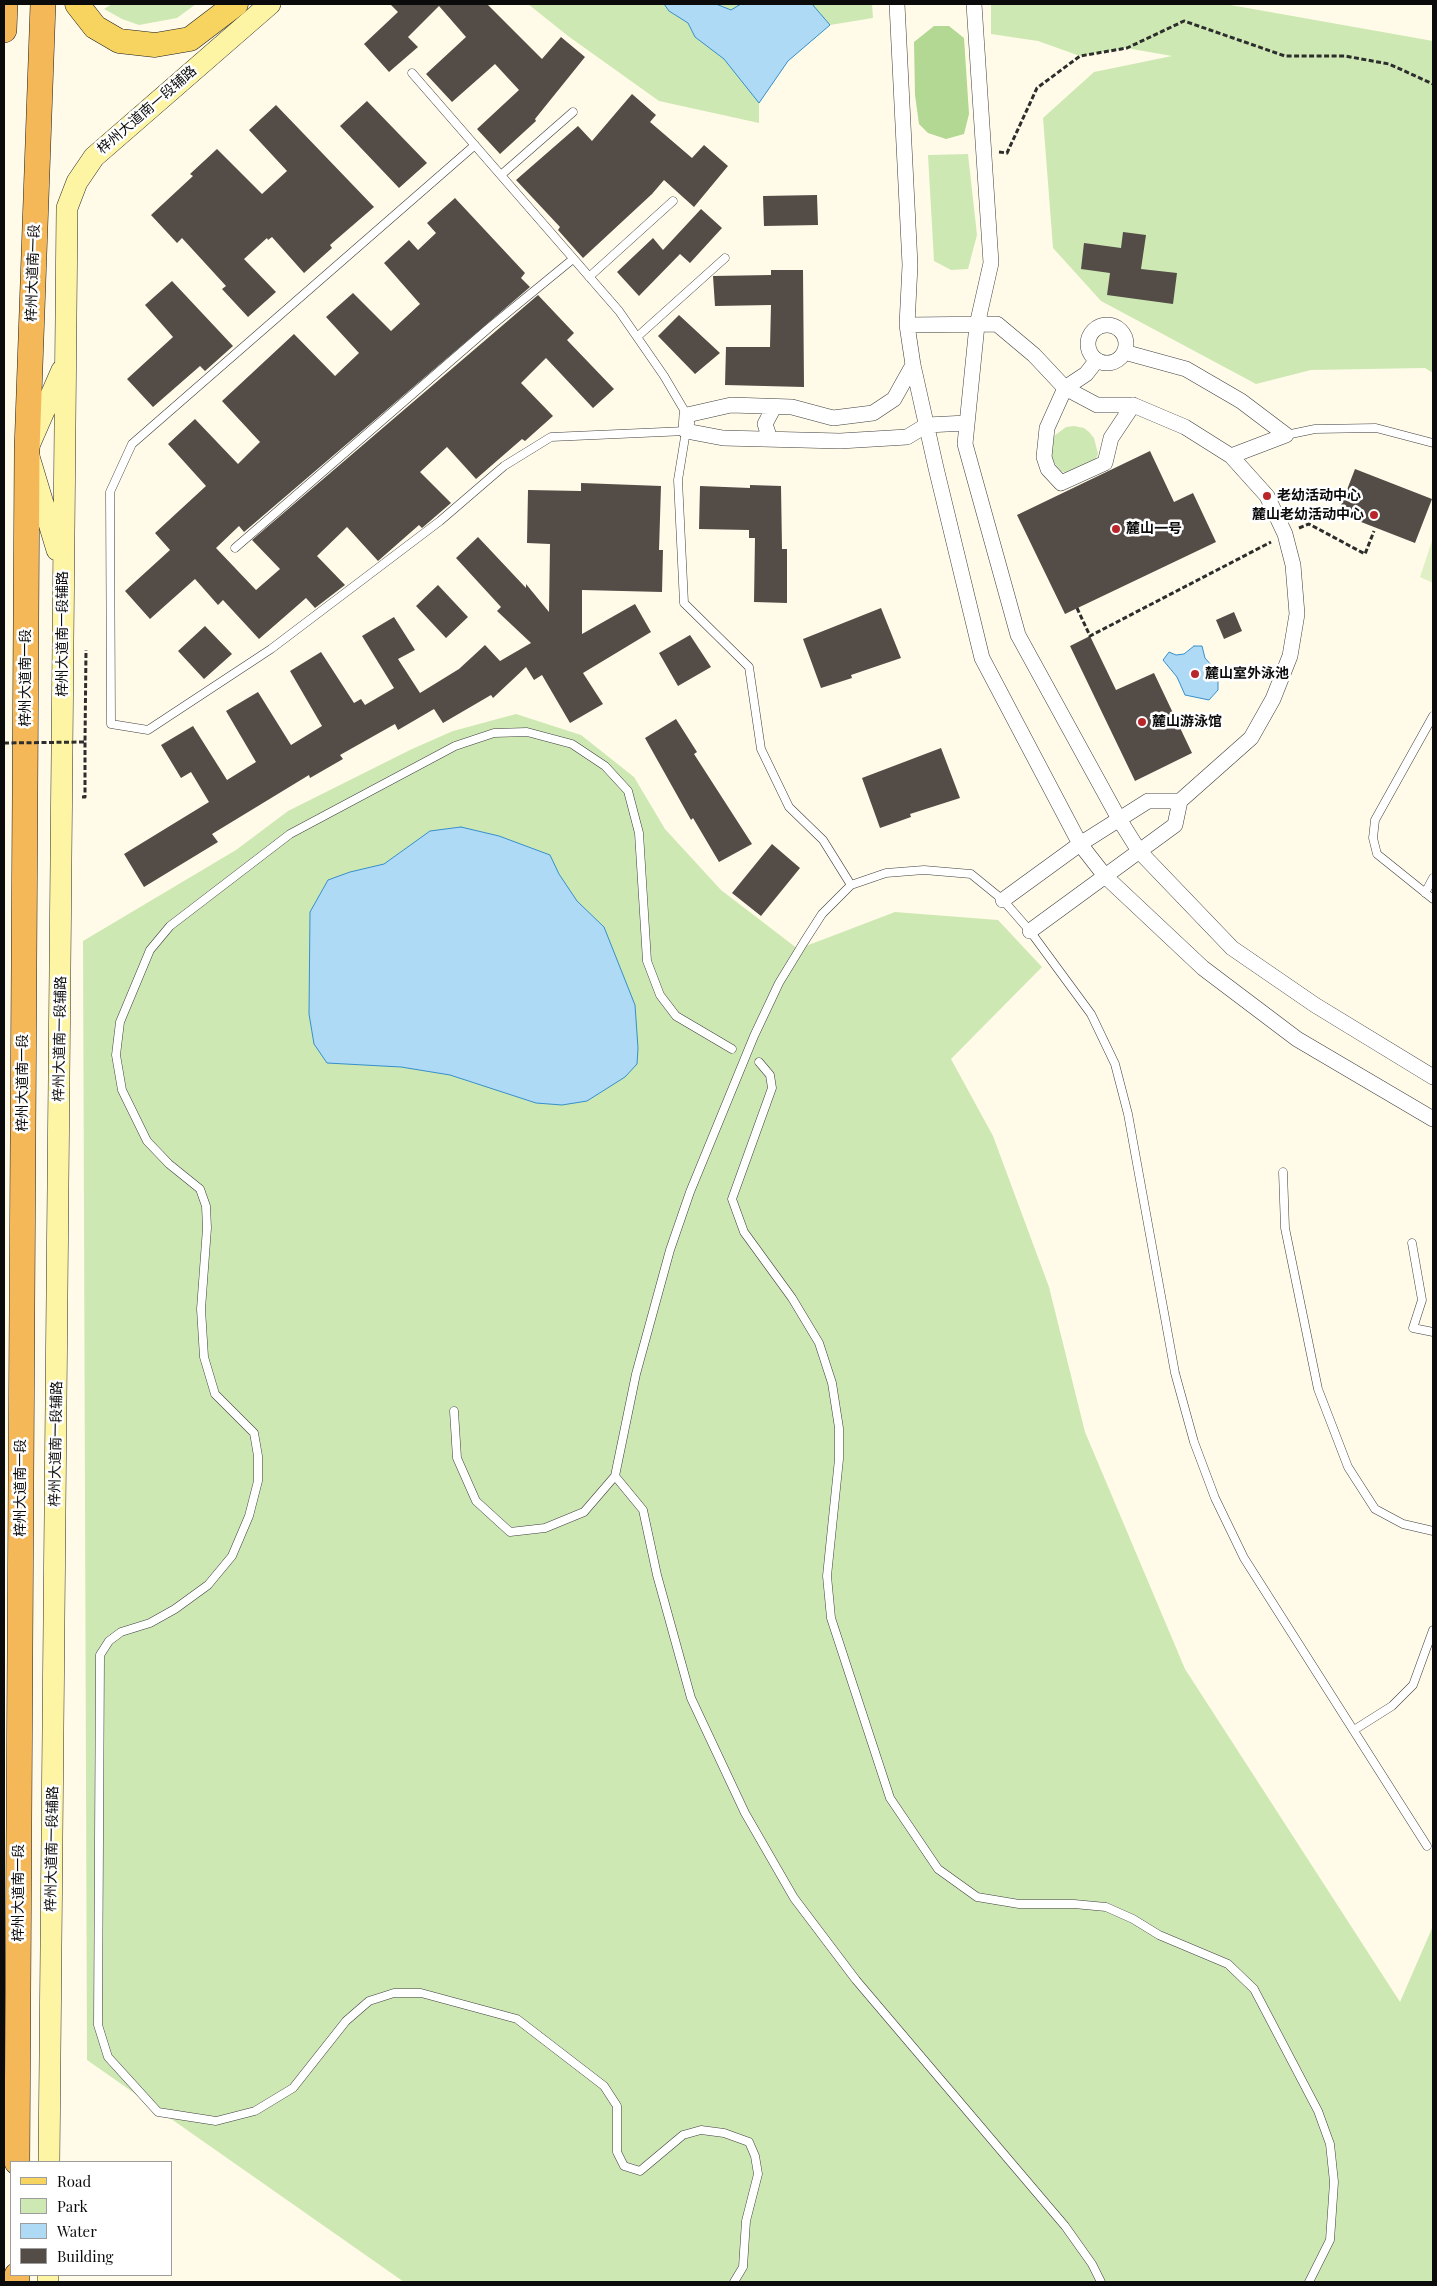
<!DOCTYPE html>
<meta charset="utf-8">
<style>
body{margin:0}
#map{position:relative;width:1437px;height:2286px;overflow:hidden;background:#fffbe8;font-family:"Playfair Display",serif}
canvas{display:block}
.frame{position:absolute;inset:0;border:5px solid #0b0b0b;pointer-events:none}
.legend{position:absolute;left:10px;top:2161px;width:162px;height:115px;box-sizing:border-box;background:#fff;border:1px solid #9d9d9d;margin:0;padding:6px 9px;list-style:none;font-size:15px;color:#0b0b0b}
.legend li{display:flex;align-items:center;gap:10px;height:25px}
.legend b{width:25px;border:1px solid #9d9d9d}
</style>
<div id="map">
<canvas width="1437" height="2286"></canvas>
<div class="frame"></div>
<ul class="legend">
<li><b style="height:6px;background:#f7d460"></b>Road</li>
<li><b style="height:14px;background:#cee8b4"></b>Park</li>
<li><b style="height:14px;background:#aedaf5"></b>Water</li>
<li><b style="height:14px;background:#534c47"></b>Building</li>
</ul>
</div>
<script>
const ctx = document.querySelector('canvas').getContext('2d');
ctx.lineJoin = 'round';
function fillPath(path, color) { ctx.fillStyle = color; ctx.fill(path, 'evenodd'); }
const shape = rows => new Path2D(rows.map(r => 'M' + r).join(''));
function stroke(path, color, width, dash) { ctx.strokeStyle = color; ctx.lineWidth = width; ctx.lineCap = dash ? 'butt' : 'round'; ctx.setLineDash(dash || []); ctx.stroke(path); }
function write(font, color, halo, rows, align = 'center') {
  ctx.font = font + ' "Playfair Display","Noto Sans SC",serif'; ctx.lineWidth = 5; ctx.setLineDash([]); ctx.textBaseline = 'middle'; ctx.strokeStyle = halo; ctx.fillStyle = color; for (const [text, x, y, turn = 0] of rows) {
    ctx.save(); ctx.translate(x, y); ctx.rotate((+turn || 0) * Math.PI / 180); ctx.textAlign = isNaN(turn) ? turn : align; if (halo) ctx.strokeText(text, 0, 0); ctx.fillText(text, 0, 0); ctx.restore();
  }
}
fillPath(shape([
 [112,4,196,4,177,18,139,25,122,19,104,9],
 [528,4,872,4,873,18,830,25,788,61,759,103,759,123,659,101,568,36],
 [991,4,1225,4,1433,41,1433,373,1425,368,1311,370,1256,384,1101,301,1053,248,1043,118,1094,72,1172,56,1126,48,1080,56,1038,41,991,34],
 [968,154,977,235,968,269,951,270,934,261,928,155],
 [1074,426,1084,428,1089,432,1094,438,1098,454,1095,461,1068,474,1061,471,1051,459,1054,436,1066,427],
 [516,714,581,735,634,777,665,829,721,890,798,949,895,912,998,920,1042,967,951,1059,993,1136,1049,1287,1085,1432,1185,1669,1400,2002,1433,1926,1433,2282,404,2282,87,2060,83,941,236,850,288,811,412,749,453,731]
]), '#cee8b4');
fillPath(shape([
 [934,26,949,26,964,38,969,114,964,134,946,139,928,133,919,124,915,95,914,42]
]), '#b2d893');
fillPath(shape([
 [1433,538,1433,583,1420,577]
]), '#e0efc5');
const water = shape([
 [664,4,716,4,731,10,741,4,812,4,830,25,788,61,759,103,724,59,695,37,688,23,669,11,664,4],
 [1194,646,1202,646,1205,658,1213,667,1218,677,1218,690,1209,700,1185,695,1177,677,1163,660,1169,652,1176,655,1184,654,1194,646],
 [461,827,499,836,550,855,559,874,577,901,604,927,635,1005,638,1048,637,1064,625,1077,587,1101,562,1105,536,1103,450,1075,401,1067,327,1063,314,1044,309,1014,310,912,328,880,350,872,384,864,430,831,461,827]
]);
fillPath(water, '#aedaf5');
stroke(water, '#368fcb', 1);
fillPath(shape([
 [390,4,487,4,542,59,561,37,585,57,535,119,536,121,500,154,477,129,519,90,495,64,452,102,426,74,466,37,439,6,408,37,418,47,389,72,364,44,398,12],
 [632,94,656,115,650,122,692,158,704,145,728,166,694,207,664,180,652,194,583,258,558,230,560,227,516,180,578,126,592,141],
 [367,101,427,163,399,188,340,126],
 [276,105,374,207,330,245,332,248,304,273,272,237,268,240,267,238,244,259,276,292,248,317,222,289,226,286,182,238,177,243,151,215,193,176,190,174,217,149,262,194,287,171,249,130],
 [817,195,818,225,764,226,763,196],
 [455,198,525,273,521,278,530,287,244,532,239,526,216,548,256,590,280,569,252,540,538,295,574,333,567,340,614,389,593,408,546,358,521,383,553,416,525,441,522,439,476,479,447,447,420,472,451,503,422,528,419,525,378,561,347,527,317,556,345,585,315,608,306,598,259,639,223,600,218,605,195,579,150,619,125,591,170,550,155,533,206,486,168,444,195,419,238,464,260,442,222,401,294,334,335,376,359,353,326,317,353,293,391,331,420,304,384,263,409,240,418,250,436,233,427,223],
 [701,209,722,228,690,263,680,254,639,296,617,272,653,238,663,250],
 [1123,232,1146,235,1141,269,1177,273,1173,304,1107,295,1110,273,1081,269,1084,243,1121,248],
 [771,270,803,270,804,387,725,385,726,347,770,347,771,305,715,306,713,276,771,275],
 [172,281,233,346,205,371,200,366,153,407,127,379,173,337,145,305],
 [679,315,720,353,695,374,658,336],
 [1150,451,1174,502,1193,493,1216,542,1065,614,1017,515],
 [1355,469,1432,499,1415,543,1338,513],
 [581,483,661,486,659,550,663,550,662,592,582,590,582,634,635,604,651,632,583,673,603,704,570,723,542,675,534,680,526,667,493,698,491,695,443,723,434,709,398,730,395,724,340,755,343,759,310,778,309,775,212,834,218,842,144,887,124,854,209,802,191,772,181,778,161,745,193,726,227,780,256,762,226,711,258,692,291,745,322,726,290,671,321,652,354,703,361,699,365,705,394,688,362,636,394,617,415,650,398,659,420,693,459,669,485,645,500,661,531,643,497,611,501,607,456,558,478,537,526,588,526,584,549,612,550,544,527,543,528,490,581,491],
 [750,485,781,486,782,549,787,549,787,603,754,602,755,538,749,538,749,530,699,529,700,486,750,488],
 [438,585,468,617,446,638,416,606],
 [881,608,901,658,851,675,852,678,821,688,803,639],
 [1234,612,1242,631,1224,639,1216,620],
 [205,626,232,654,204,679,178,651],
 [690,635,711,667,678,686,659,653],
 [1090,636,1116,690,1154,673,1192,753,1135,781,1070,646],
 [676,719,697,752,694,754,752,844,719,862,693,818,691,820,645,738],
 [941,748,960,798,910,814,911,817,880,828,862,778],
 [772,844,800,868,761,916,732,893]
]), '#534c47');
const service = shape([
 [412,73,619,311,664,376,687,415],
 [475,145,132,444,110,492,111,724,148,730,271,649,440,521,504,466,551,437,686,431,678,480,684,603,749,667,761,749,789,807,823,840,851,885],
 [501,175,573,112],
 [589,277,673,201],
 [637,337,725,258],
 [1286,435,1315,429,1376,428,1433,443],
 [235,548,490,327,573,259],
 [1433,716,1375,820,1373,838,1377,854,1433,899],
 [1425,893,1433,878],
 [732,1049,676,1016,660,995,647,961,639,833,628,791,605,766,572,744,527,732,494,733,455,746,290,834,170,926,150,950,120,1022,116,1055,122,1090,147,1141,169,1164,200,1189,206,1206,207,1228,201,1309,204,1357,215,1394,254,1433,258,1456,258,1481,249,1516,232,1556,208,1585,175,1609,150,1623,121,1632,109,1641,100,1655,98,2025,108,2057,158,2112,216,2121,255,2111,293,2088,346,2021,369,2001,394,1993,421,1993,517,2019,604,2086,617,2106,617,2152,624,2166,640,2171,683,2135,701,2130,724,2133,749,2142,755,2156,758,2174,746,2221,743,2267,734,2282],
 [759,1062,770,1075,772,1088,732,1199,744,1232,792,1298,819,1343,832,1383,839,1428,839,1459,827,1576,831,1618,890,1798,938,1869,977,1897,1019,1904,1074,1904,1106,1907,1133,1919,1159,1935,1228,1964,1254,1989,1318,2111,1330,2144,1334,2182,1330,2240,1309,2282],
 [1283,1172,1285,1228,1318,1389,1348,1467,1375,1509,1403,1524,1433,1531],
 [1412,1243,1422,1300,1413,1328,1433,1332],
 [454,1411,457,1458,476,1501,510,1532,545,1528,584,1512,615,1476,636,1374,670,1250,690,1192,754,1036,779,983,804,942,822,914,851,885,886,873,924,870,971,874,1003,900,1030,931,1091,1014,1115,1064,1128,1114,1175,1373,1194,1442,1215,1498,1244,1558,1427,1846],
 [615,1476,643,1510,657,1575,691,1698,745,1813,794,1898,856,1980,1065,2226,1092,2264,1101,2282],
 [1354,1730,1392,1706,1413,1685,1433,1630]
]);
const minor = shape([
 [897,4,910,265,907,325,913,365,936,468,982,658,1080,844,1105,876,1203,968,1297,1039,1433,1119],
 [974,4,991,263,977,325,965,444,1018,635,1119,819,1139,851,1232,948,1315,1005,1433,1077],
 [907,325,997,324,1034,355,1065,388,1097,405,1133,405,1185,427,1231,456,1267,496,1285,534,1293,565,1297,614,1290,656,1273,699,1251,738,1180,801],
 '1088 344a19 19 0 1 1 38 0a19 19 0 1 1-38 0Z',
 [1124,352,1186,369,1241,401,1286,435],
 [1097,360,1086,374,1065,388,1047,428,1044,457,1048,469,1061,483,1105,463,1111,438,1133,405],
 [913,365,894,399,873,413,833,418,792,407,731,405,687,415,686,431,723,438,840,441,907,437,927,425,967,423],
 [770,439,765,424,774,407],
 [1231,456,1286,435],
 [1003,900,1080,844,1148,801,1180,801,1175,825,1030,931]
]);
const secondary = shape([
 [57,550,27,450,62,370],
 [49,2162,67,208,77,182,94,157,270,4],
 [48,2282,48,2275]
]);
const primary = shape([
 [77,4,95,27,119,41,155,45,190,39,236,4]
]);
const trunk = shape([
 [4,30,5,4],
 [17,2162,27,450,43,4],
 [17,2282,17,2275]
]);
stroke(service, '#3e3e3e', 9);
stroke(minor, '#3e3e3e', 16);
stroke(secondary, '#2d2d2d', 22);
stroke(primary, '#1c1c1c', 25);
stroke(trunk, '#1c1c1c', 26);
stroke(shape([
 [999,152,1007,153,1037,88,1080,56,1127,48,1184,21,1285,56,1345,56,1389,64,1433,84],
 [1299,528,1309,524,1365,554,1374,531],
 [1077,608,1090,636,1271,542],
 [82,797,85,797,85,742]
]), '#2d2d2d', 3, [5, 2.5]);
stroke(service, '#fff', 8);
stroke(minor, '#fff', 15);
stroke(secondary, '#fef5a4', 21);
stroke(primary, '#f7d460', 24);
stroke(trunk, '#f5b859', 25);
stroke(shape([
 [4,743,85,742,86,650]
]), '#2d2d2d', 3, [5, 2.5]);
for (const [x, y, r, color] of [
 [1267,496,5,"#b8252b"],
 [1374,515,5,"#b8252b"],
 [1116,529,5,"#b8252b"],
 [1195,674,5,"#b8252b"],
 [1142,722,5,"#b8252b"]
]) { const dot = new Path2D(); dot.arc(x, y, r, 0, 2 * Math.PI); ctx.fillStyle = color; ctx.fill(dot); stroke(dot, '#fff', 2); }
write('14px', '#0b0b0b', '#fff', [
 ["梓州大道南一段辅路",147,110,-41],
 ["梓州大道南一段",33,273,-88],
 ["梓州大道南一段辅路",63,634,-90],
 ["梓州大道南一段",26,678,-90],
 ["梓州大道南一段辅路",60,1039,-89],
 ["梓州大道南一段",23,1083,-90],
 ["梓州大道南一段辅路",56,1444,-89],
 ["梓州大道南一段",21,1488,-90],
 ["梓州大道南一段辅路",52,1849,-89],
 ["梓州大道南一段",19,1893,-90]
]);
write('bold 14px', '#0b0b0b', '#fff', [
 ["老幼活动中心",1277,496],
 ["麓山老幼活动中心",1364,515,"right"],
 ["麓山一号",1126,529],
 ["麓山室外泳池",1205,674],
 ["麓山游泳馆",1152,722]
], 'left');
</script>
